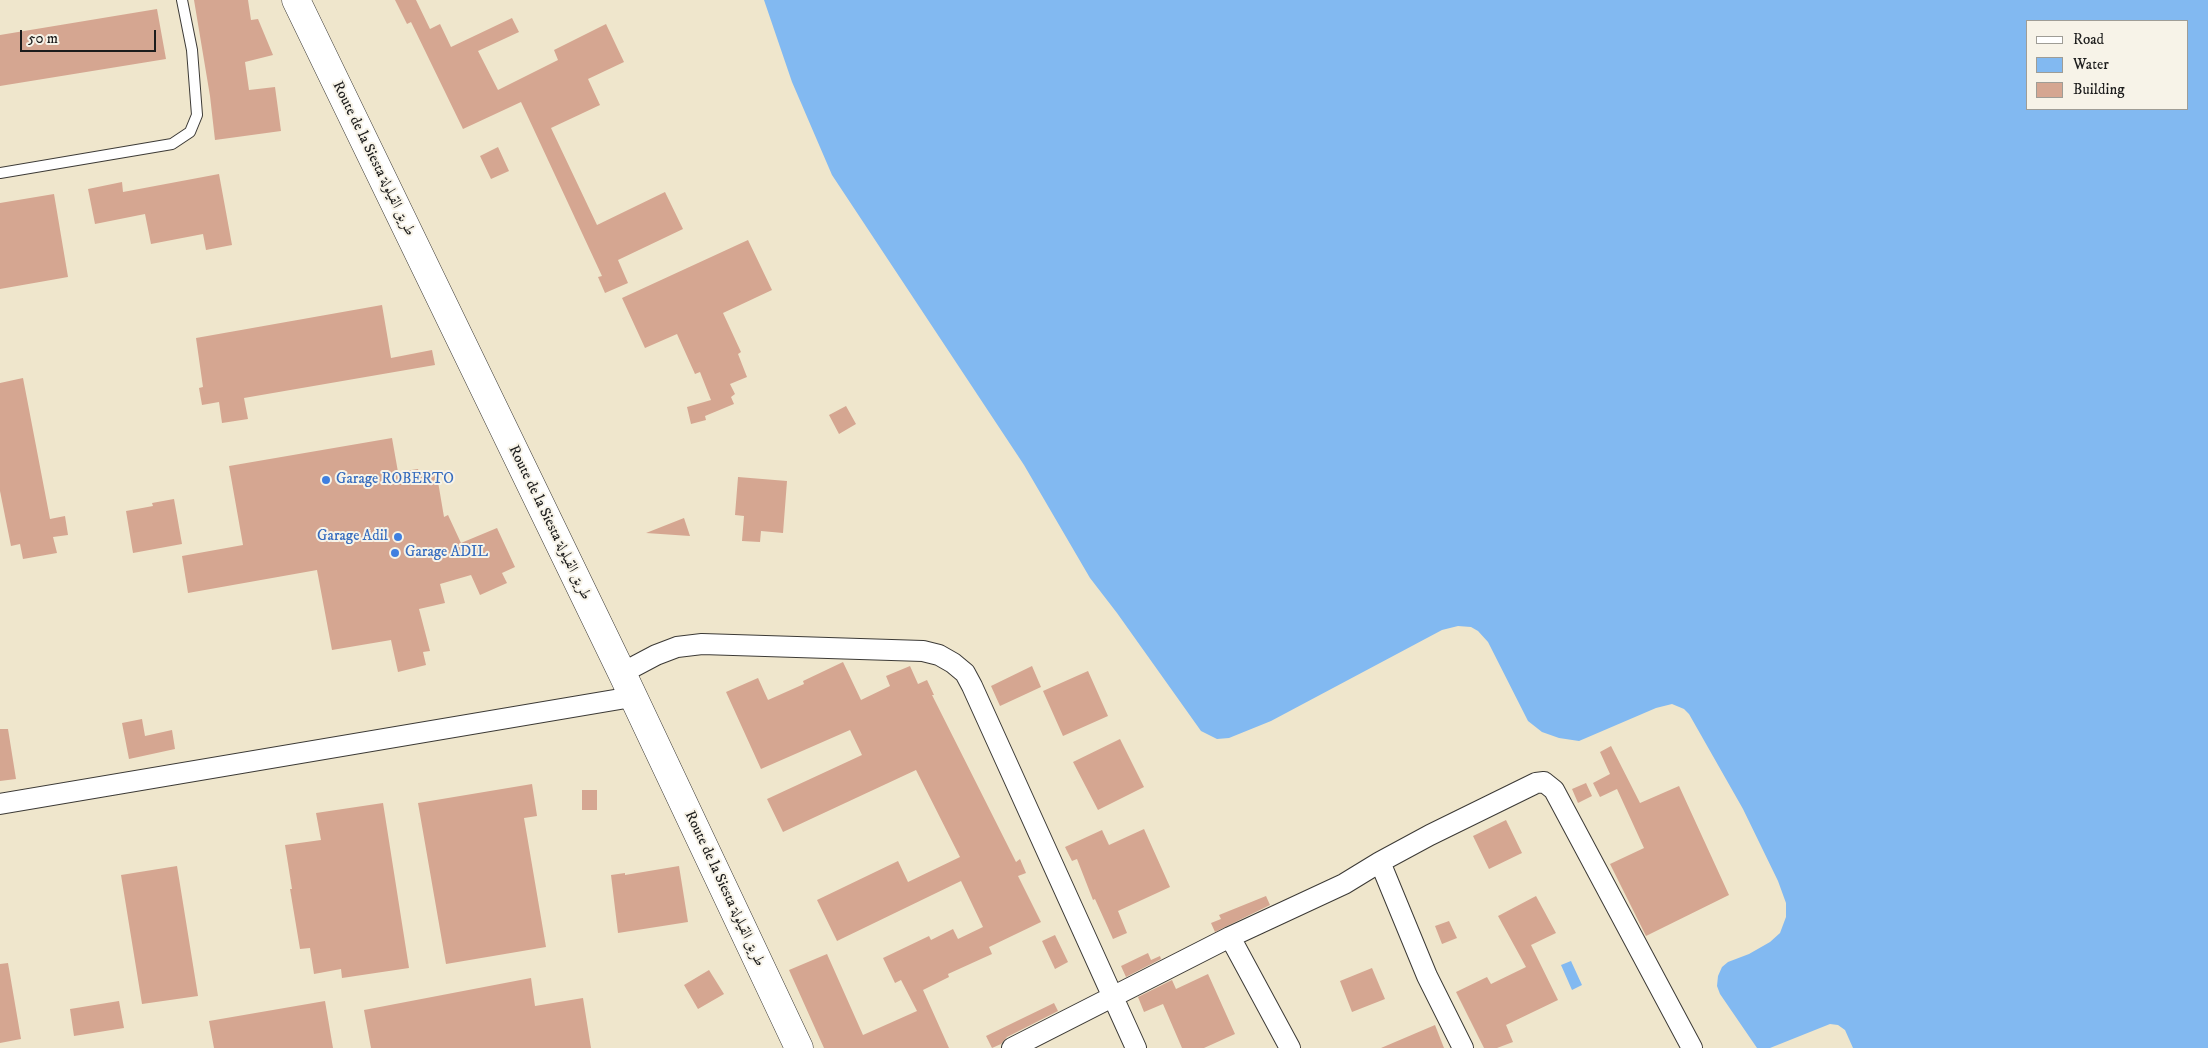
<!DOCTYPE html>
<meta charset="utf-8">
<style>
body{margin:0}
#map{position:relative;width:2208px;height:1048px;overflow:hidden;background:#efe6cc;font-family:"IM FELL DW Pica",serif}
canvas{display:block}
.legend{position:absolute;left:2026px;top:20px;width:162px;height:90px;box-sizing:border-box;background:#f7f3e8;border:1px solid #9f9d96;margin:0;padding:6px 9px;list-style:none;font-size:15px;color:#1c1c1c}
.legend li{display:flex;align-items:center;gap:10px;height:25px}
.legend b{width:25px;border:1px solid #9f9d96}
.scale{position:absolute;left:20px;top:30px;width:136px;height:22px;box-sizing:border-box;border:2px solid #1c1c1c;border-top:0;padding-left:6px;font-size:15px;line-height:18px;white-space:nowrap;color:#1c1c1c;-webkit-text-stroke:4px #f7f3e8;paint-order:stroke}
</style>
<div id="map">
<canvas width="2208" height="1048"></canvas>
<ul class="legend">
<li><b style="height:6px;background:#fff"></b>Road</li>
<li><b style="height:14px;background:#82b9f1"></b>Water</li>
<li><b style="height:14px;background:#d5a691"></b>Building</li>
</ul>
<div class="scale">50 m</div>
</div>
<script>
const ctx = document.querySelector('canvas').getContext('2d');
ctx.lineJoin = 'round';
function fillPath(path, color) { ctx.fillStyle = color; ctx.fill(path, 'evenodd'); }
const shape = rows => new Path2D(rows.map(r => 'M' + r).join(''));
function stroke(path, color, width, dash) { ctx.strokeStyle = color; ctx.lineWidth = width; ctx.lineCap = dash ? 'butt' : 'round'; ctx.setLineDash(dash || []); ctx.stroke(path); }
function write(font, color, halo, rows, align = 'center') {
  ctx.font = font + ' "IM FELL DW Pica",Amiri,serif'; ctx.lineWidth = 4; ctx.setLineDash([]); ctx.textBaseline = 'middle'; ctx.strokeStyle = halo; ctx.fillStyle = color; for (const [text, x, y, turn = 0] of rows) {
    ctx.save(); ctx.translate(x, y); ctx.rotate((+turn || 0) * Math.PI / 180); ctx.textAlign = isNaN(turn) ? turn : align; if (halo) ctx.strokeText(text, 0, 0); ctx.fillText(text, 0, 0); ctx.restore();
  }
}
fillPath(shape([
 [764,0,2208,0,2208,1048,1853,1048,1845,1030,1838,1025,1830,1024,1770,1048,1757,1048,1720,994,1717,986,1718,976,1722,967,1728,962,1749,954,1770,942,1780,933,1786,917,1786,903,1778,881,1743,809,1689,714,1684,709,1672,704,1656,708,1579,741,1559,738,1542,732,1528,721,1488,642,1478,631,1471,627,1458,626,1442,630,1271,721,1229,738,1217,739,1201,731,1117,613,1090,578,1024,465,832,175,792,82],
 [2187,21,2187,109,2027,109,2027,21],
 [1571,961,1582,985,1572,990,1561,965]
]), '#82b9f1');
fillPath(shape([
 [194,0,248,0,251,20,258,19,273,55,245,62,249,90,275,87,281,131,215,140,210,96],
 [395,0,416,0,430,29,440,24,451,47,512,18,519,32,478,51,498,90,558,60,554,50,606,24,624,62,588,79,600,105,551,128,597,225,665,192,683,229,618,260,628,283,605,293,598,277,602,276,521,102,463,129,411,22,407,24],
 [157,9,166,59,0,86,0,35],
 [498,147,509,171,491,179,480,156],
 [219,174,232,245,206,250,203,234,151,244,145,214,95,224,88,189,122,182,123,192],
 [54,194,68,277,0,289,0,203],
 [748,240,772,290,723,313,741,352,738,354,747,377,730,384,735,394,731,397,734,404,705,416,706,420,691,424,687,407,711,400,700,372,695,374,677,334,645,348,622,298],
 [382,305,391,358,432,350,435,365,244,398,248,419,222,423,219,402,202,405,199,388,203,387,196,338],
 [23,378,50,519,65,516,68,535,53,537,57,553,23,559,20,544,11,546,0,491,0,383],
 [846,406,856,424,839,434,829,415],
 [392,438,398,472,418,469,419,473,436,470,444,517,448,515,461,543,497,528,515,567,502,573,507,583,480,595,471,575,440,584,445,603,419,609,430,651,423,652,426,665,398,672,391,640,332,650,317,570,188,593,182,556,243,545,229,466],
 [738,477,787,481,783,533,761,531,760,542,742,541,744,516,735,515],
 [174,499,182,544,133,553,126,511,153,506,152,503],
 [684,518,690,536,646,533],
 [843,662,861,700,890,686,886,676,910,666,918,684,927,680,934,695,932,695,1016,862,1020,859,1026,873,1018,876,1041,922,989,947,992,954,948,974,949,977,923,990,949,1048,824,1048,789,970,827,954,863,1035,917,1011,901,980,895,983,883,958,929,936,931,940,953,929,958,939,983,927,961,881,837,941,817,900,898,861,908,882,960,857,916,770,783,832,767,799,862,755,850,730,761,769,726,692,758,678,768,700,804,684,803,681],
 [1032,666,1041,687,1000,706,991,686],
 [1088,671,1108,716,1063,736,1043,691],
 [142,719,145,736,172,730,175,749,129,759,122,723],
 [0,729,8,729,16,779,0,781],
 [1120,739,1144,787,1098,810,1073,762],
 [1611,746,1640,803,1679,786,1729,895,1646,936,1610,864,1644,848,1617,789,1600,797,1593,783,1610,774,1600,752],
 [1586,783,1592,796,1578,803,1572,789],
 [532,784,537,816,524,818,546,947,446,964,418,803],
 [582,790,597,790,597,810,582,810],
 [383,803,409,968,342,978,341,969,314,974,310,948,300,949,290,889,292,889,285,845,321,840,316,813],
 [1506,820,1522,853,1489,869,1473,836],
 [1144,829,1170,887,1118,911,1127,933,1113,939,1095,899,1093,900,1077,859,1072,861,1065,847,1102,830,1109,845],
 [177,866,198,996,142,1004,121,875],
 [679,866,688,922,618,933,611,875,625,873,625,875],
 [1266,896,1270,905,1215,932,1211,923,1221,919,1219,915],
 [1536,896,1556,933,1531,945,1558,1000,1506,1025,1513,1042,1497,1048,1484,1048,1456,992,1487,977,1491,984,1526,967,1498,916],
 [1449,921,1457,938,1442,944,1435,926],
 [1055,935,1068,962,1055,969,1042,941],
 [1148,953,1151,960,1160,956,1161,959,1126,977,1121,966],
 [8,963,21,1039,0,1043,0,964],
 [1372,968,1385,999,1352,1012,1340,981],
 [709,970,724,994,698,1009,684,985],
 [1208,974,1235,1034,1204,1048,1182,1048,1163,1004,1144,1012,1138,997,1172,980,1176,989],
 [531,978,535,1006,583,998,591,1048,371,1048,364,1010],
 [119,1001,124,1028,74,1036,70,1009],
 [325,1001,333,1048,214,1048,209,1021],
 [1054,1003,1058,1011,1007,1037,1001,1044,992,1048,986,1036],
 [1435,1025,1444,1048,1381,1048]
]), '#d5a691');
const lane = shape([
 [0,173,172,144,190,132,197,115,192,50,182,0]
]);
const street = shape([
 [622,673,656,655,677,647,702,644,923,651,939,655,953,663,965,673,972,686,1136,1048],
 [0,804,632,697],
 [1380,862,1427,976,1463,1048],
 [1230,937,1290,1048],
 [1012,1048,1230,937,1344,884,1380,862,1430,835,1536,783,1544,782,1554,790,1692,1048]
]);
const secondary = shape([
 [296,0,622,673,799,1048]
]);
stroke(lane, '#3c3a36', 12);
stroke(street, '#3c3a36', 22);
stroke(secondary, '#3c3a36', 29);
stroke(lane, '#fff', 10);
stroke(street, '#fff', 20);
stroke(secondary, '#fff', 28);
for (const [x, y, r, color] of [
 [326,480,5,"#3f7fe0"],
 [398,537,5,"#3f7fe0"],
 [395,553,5,"#3f7fe0"]
]) { const dot = new Path2D(); dot.arc(x, y, r, 0, 2 * Math.PI); ctx.fillStyle = color; ctx.fill(dot); stroke(dot, '#f7f3e8', 2); }
write('15px', '#1c1c1c', '#f7f3e8', [
 ["Route de la Siesta طريق القيلولة",373,159,64],
 ["Route de la Siesta طريق القيلولة",549,523,64],
 ["Route de la Siesta طريق القيلولة",724,889,65]
]);
write('15px', '#366cbe', '#f7f3e8', [
 ["Garage ROBERTO",336,480],
 ["Garage Adil",388,537,"right"],
 ["Garage ADIL",405,553]
], 'left');
</script>
